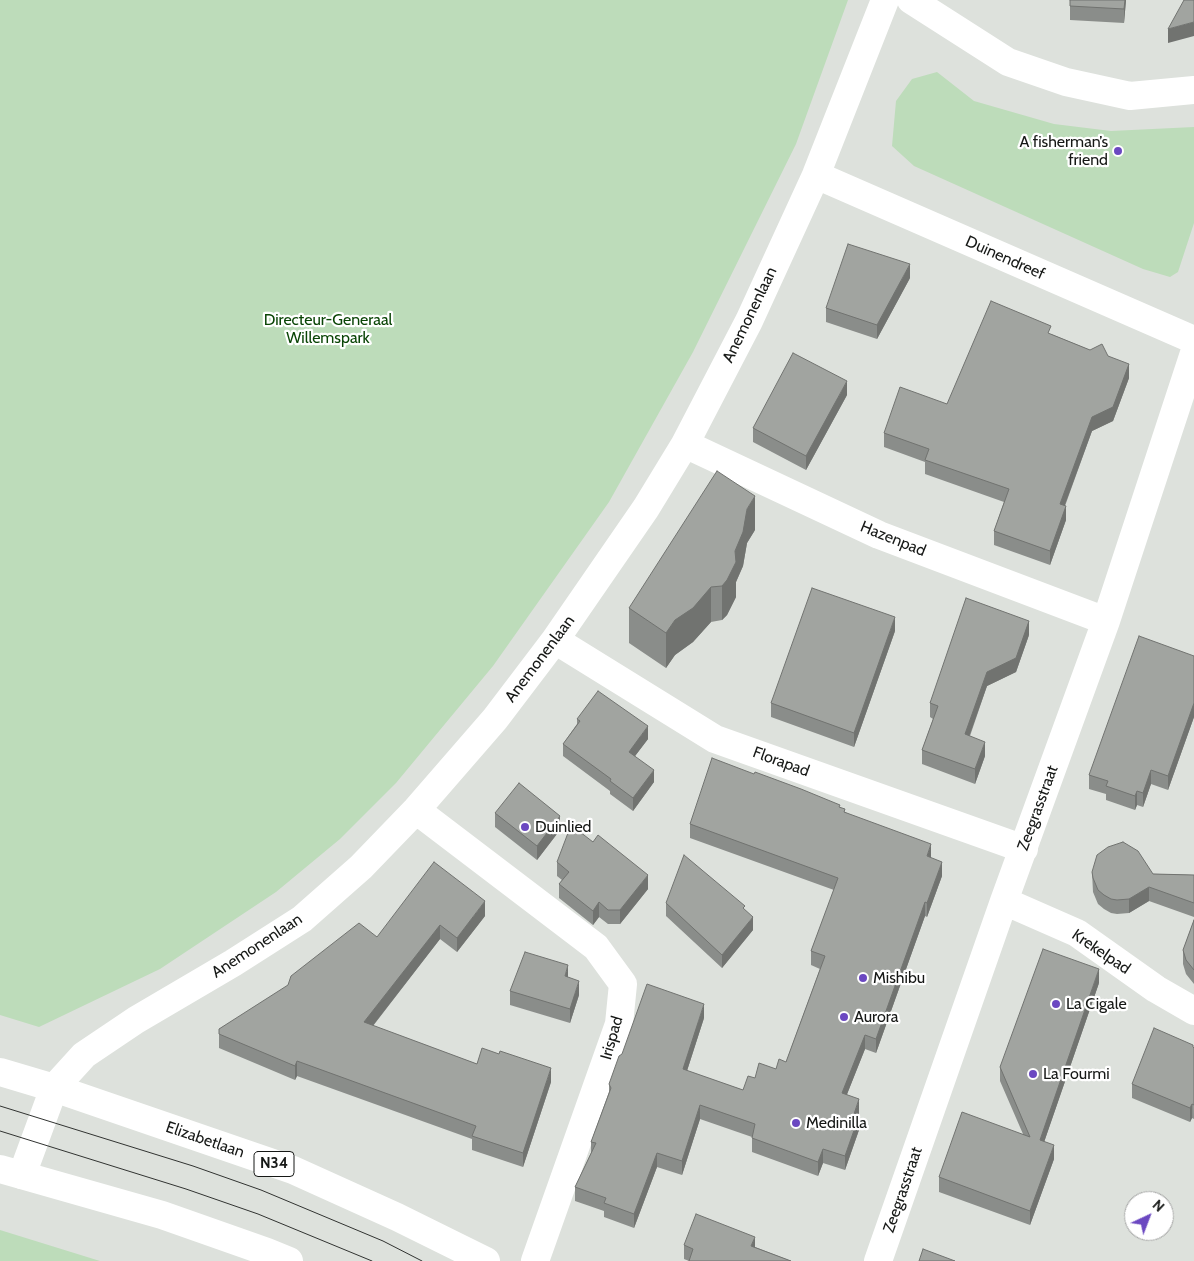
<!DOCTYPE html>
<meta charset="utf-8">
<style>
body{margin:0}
#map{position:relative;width:1194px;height:1261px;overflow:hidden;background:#dde1dc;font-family:Cabin,sans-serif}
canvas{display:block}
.north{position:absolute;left:1124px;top:1191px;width:50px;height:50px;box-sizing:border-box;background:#fff;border:1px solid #a2a3a2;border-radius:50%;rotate:43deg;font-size:14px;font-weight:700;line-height:20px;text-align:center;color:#161816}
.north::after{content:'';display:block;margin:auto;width:18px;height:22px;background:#6b48c1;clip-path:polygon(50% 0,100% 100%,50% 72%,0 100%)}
</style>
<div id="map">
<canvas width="1194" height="1261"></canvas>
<div class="north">N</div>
</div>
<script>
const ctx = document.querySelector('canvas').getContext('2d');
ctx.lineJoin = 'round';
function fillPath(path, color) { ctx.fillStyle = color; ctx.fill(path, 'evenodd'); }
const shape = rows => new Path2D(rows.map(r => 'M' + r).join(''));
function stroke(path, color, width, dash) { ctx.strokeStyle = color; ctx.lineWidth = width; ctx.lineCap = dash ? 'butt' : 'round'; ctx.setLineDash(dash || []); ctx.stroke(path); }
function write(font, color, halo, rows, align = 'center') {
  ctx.font = font + ' Cabin,sans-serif'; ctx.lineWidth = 4.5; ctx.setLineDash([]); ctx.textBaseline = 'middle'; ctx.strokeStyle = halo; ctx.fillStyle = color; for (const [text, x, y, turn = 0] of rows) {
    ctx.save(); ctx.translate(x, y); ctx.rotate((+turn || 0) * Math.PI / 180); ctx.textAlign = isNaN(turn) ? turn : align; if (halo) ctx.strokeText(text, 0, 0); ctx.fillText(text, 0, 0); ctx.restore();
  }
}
fillPath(shape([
 [0,0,848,0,796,144,693,352,609,502,493,666,396,783,340,839,276,892,160,969,39,1027,0,1015],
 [937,72,974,101,1054,124,1111,131,1194,127,1194,223,1178,272,1170,277,1143,269,914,166,892,146,896,101,912,79],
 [0,1230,100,1261,0,1261]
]), '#bddcba');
stroke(shape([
 [911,0,1008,62,1066,82,1130,96,1194,90],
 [816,175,1194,340],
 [685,444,879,535,1106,621],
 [555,640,715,739,1024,849],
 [416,810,596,947,623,984,619,1024,535,1261],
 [1004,901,1077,933,1156,989,1194,1011],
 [22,1175,54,1088,84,1055,136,1020,233,963,302,919,361,867,416,810,495,719,555,640,646,508,685,444,749,321,816,175,885,0],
 [878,1261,1004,901,1106,621,1194,353]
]), '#fff', 28);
stroke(shape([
 [0,1072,54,1088,293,1170,397,1217,486,1261],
 [0,1169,162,1215,267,1252,289,1261]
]), '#fff', 28);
stroke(shape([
 [0,1106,193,1166,261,1190,383,1241,422,1261],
 [0,1131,186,1189,258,1214,372,1261]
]), '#313331', 1);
fillPath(shape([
 [1126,0,1124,23,1070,20,1070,6],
 [910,278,877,339,826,322,826,308],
 [1051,334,1090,350,1108,356,1129,378,1113,421,1092,431,1065,506,1066,520,1050,565,994,545,994,531,1004,502,925,474,925,462,884,447,884,433,947,404],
 [847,395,806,470,753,442,753,428],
 [755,530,747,543,743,566,736,582,736,597,727,615,722,620,711,622,693,642,675,655,666,668,629,643,629,608],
 [895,631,854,747,771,717,771,703],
 [1029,635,1016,672,987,686,970,736,985,756,975,784,922,764,922,750,933,719,930,717,930,703],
 [1194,656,1194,717,1168,790,1151,784,1143,807,1137,805,1135,810,1106,800,1106,794,1089,789,1089,775],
 [577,719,648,739,635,756,654,782,633,811,610,794,610,791,563,756,563,744,577,724],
 [840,808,845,812,931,858,942,876,927,917,925,916,876,1053,865,1049,847,1094,859,1113,858,1115,859,1130,845,1170,823,1163,818,1176,752,1152,752,1137,700,1119,682,1175,657,1167,634,1228,604,1217,604,1211,575,1201,575,1187,591,1153,591,1142,609,1092,609,1084,704,1018,687,1071,743,1090,755,1078,776,1069,786,1062,820,969,811,965,811,951,834,890,690,838,690,824],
 [495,813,560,830,537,860,495,827],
 [557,862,648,889,620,924,608,924,599,917,593,925,559,898,559,884,562,880,557,876],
 [1092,872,1194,875,1194,917,1149,901,1129,913,1117,914,1111,913,1104,909,1098,904,1093,892],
 [666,903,745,910,753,930,722,968,666,916],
 [485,916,457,952,440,939,373,1026,477,1064,551,1082,523,1167,472,1150,472,1139,297,1076,295,1080,219,1048,219,1029,377,937],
 [1194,920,1194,984,1186,974,1183,964,1183,950],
 [1099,983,1044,1142,1054,1159,1030,1225,939,1192,939,1177,1023,1134,1000,1081,1000,1067],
 [510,991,579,995,570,1023,510,1005],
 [1193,1047,1194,1119,1192,1118,1190,1122,1132,1098,1132,1084],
 [684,1245,755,1247,791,1261,689,1261,684,1259]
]), '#8a8d8a');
fillPath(shape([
 [1125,0,1126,0,1124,23,1124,9],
 [1194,22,1194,36,1168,43,1168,29],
 [910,264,910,278,877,339,877,325],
 [1129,364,1129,378,1113,421,1092,431,1060,518,1060,504,1092,417],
 [847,381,847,395,806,470,806,456],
 [755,496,755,530,747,543,743,566,736,582,736,597,727,615,722,620,722,586,735,551,747,509],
 [1066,506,1066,520,1050,565,1050,551],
 [711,587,711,622,693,642,675,655,666,668,666,633,675,620],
 [895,617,895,631,854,747,854,733],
 [1029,621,1029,635,1016,672,987,686,965,748,965,734,987,672],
 [1194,703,1194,717,1168,790,1168,776],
 [648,726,648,739,629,764,629,752],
 [985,742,985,756,975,784,975,769],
 [654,770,654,782,633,811,633,798],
 [1151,770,1151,784,1143,807,1143,793],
 [1137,791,1137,805,1135,810,1135,796],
 [560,816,560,830,537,860,537,846],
 [931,844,931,858,927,856],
 [942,862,942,876,927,917,927,903],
 [648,875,648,889,620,924,620,910],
 [1149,887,1149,901,1129,913,1129,899],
 [485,901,485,916,457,952,457,938],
 [599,902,599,917,593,925,593,911],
 [925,902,925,916,876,1053,876,1039],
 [753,917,753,930,722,968,722,955],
 [440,925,440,939,364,1037,364,1022],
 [568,965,568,979,565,976],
 [1099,969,1099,983,1040,1154,1040,1140],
 [579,981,579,995,570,1023,570,1009],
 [704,1004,704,1018,683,1083,683,1069],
 [865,1035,865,1049,842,1107,842,1093],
 [297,1061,297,1076,295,1080,295,1066],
 [551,1068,551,1082,523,1167,523,1153],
 [859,1099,859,1113,854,1128,854,1114],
 [1192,1104,1192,1118,1190,1122,1190,1108],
 [700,1105,700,1119,682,1175,682,1161],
 [859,1116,859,1130,845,1170,845,1156],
 [1054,1145,1054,1159,1030,1225,1030,1211],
 [823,1149,823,1163,818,1176,818,1162],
 [657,1153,657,1167,634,1228,634,1214],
 [755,1237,755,1251,751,1246]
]), '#717370');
const building = shape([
 [1070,0,1125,0,1124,9,1070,6,1070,0],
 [1184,0,1194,0,1194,22,1168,29,1184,0],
 [848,244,910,264,877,325,826,308,848,244],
 [991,301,1051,326,1048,333,1090,350,1102,344,1108,356,1129,364,1113,407,1092,417,1060,504,1066,506,1050,551,994,531,1009,489,925,460,929,449,884,433,900,387,947,404,991,301],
 [793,353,847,381,806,456,753,428,793,353],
 [717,471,755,496,747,509,743,532,735,551,736,562,727,580,722,586,711,587,693,608,675,620,666,633,629,608,717,471],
 [812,588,895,617,854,733,771,703,812,588],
 [966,598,1029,621,1016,658,987,672,965,734,985,742,975,769,922,750,938,706,930,703,966,598],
 [1139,636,1194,656,1194,703,1168,776,1151,770,1143,793,1137,791,1135,796,1106,786,1108,781,1089,775,1139,636],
 [598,691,648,726,629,752,654,770,633,798,610,781,611,779,563,744,580,721,577,719,598,691],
 [712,758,754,774,755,772,801,789,840,805,839,807,845,809,844,812,931,844,927,856,942,862,927,903,925,902,876,1039,865,1035,842,1093,859,1099,854,1114,859,1116,845,1156,823,1149,818,1162,752,1138,755,1124,700,1105,682,1161,657,1153,634,1214,604,1203,606,1198,575,1187,596,1143,591,1142,611,1088,609,1084,619,1056,622,1054,647,984,704,1004,683,1069,743,1090,748,1076,755,1078,759,1063,776,1069,779,1059,786,1062,825,956,811,951,838,878,690,824,712,758],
 [519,783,560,816,537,846,495,813,519,783],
 [571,825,593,842,598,835,648,875,620,910,608,910,599,902,593,911,559,884,569,872,557,862,571,825],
 [1123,842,1138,851,1153,874,1194,875,1194,903,1149,887,1129,899,1117,900,1111,899,1104,895,1098,890,1093,878,1092,872,1097,855,1108,847,1123,842],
 [684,855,745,906,743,908,753,917,722,955,666,903,684,855],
 [434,862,485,901,457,938,440,925,364,1022,477,1064,482,1048,499,1054,500,1051,551,1068,523,1153,472,1136,476,1126,297,1061,295,1066,219,1034,219,1029,288,985,291,976,359,923,377,937,434,862],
 [1194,920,1194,970,1186,960,1183,950,1194,920],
 [1043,949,1099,969,1040,1140,1054,1145,1030,1211,939,1177,962,1112,1030,1137,1000,1067,1043,949],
 [525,952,568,965,565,976,579,981,570,1009,510,991,525,952],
 [1154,1028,1193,1045,1193,1047,1194,1048,1194,1105,1192,1104,1190,1108,1132,1084,1154,1028],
 [696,1214,755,1237,751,1246,791,1261,689,1261,693,1249,684,1245,696,1214],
 [923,1249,955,1261,919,1261,923,1249]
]);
fillPath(building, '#a1a4a0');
stroke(building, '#717370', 1);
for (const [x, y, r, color] of [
 [1118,151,5,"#6b48c1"],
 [525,827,5,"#6b48c1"],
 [863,978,5,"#6b48c1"],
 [1056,1004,5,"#6b48c1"],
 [844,1017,5,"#6b48c1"],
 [1033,1074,5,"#6b48c1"],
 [796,1123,5,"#6b48c1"]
]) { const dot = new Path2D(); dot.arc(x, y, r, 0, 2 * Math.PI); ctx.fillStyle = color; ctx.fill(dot); stroke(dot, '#fff', 2); }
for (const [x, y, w] of [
 [274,1164,40]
]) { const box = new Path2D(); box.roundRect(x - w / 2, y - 12.5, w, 25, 4); ctx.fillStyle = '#fff'; ctx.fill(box); stroke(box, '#161816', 1); }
write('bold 15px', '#161816', null, [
 ["N34",274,1164]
]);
write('16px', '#161816', '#fff', [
 ["A fisherman’s",1108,142,"right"],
 ["friend",1108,160,"right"],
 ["Duinlied",535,827],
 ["Mishibu",873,978],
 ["La Cigale",1066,1004],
 ["Aurora",854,1017],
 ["La Fourmi",1043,1074],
 ["Medinilla",806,1123]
], 'left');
write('16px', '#161816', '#fff', [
 ["Duinendreef",1005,258,24],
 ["Anemonenlaan",750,315,-64],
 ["Hazenpad",893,539,22],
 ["Anemonenlaan",540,659,-53],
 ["Florapad",781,762,20],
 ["Zeegrasstraat",1038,808,-70],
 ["Anemonenlaan",257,946,-33],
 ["Krekelpad",1101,952,34],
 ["Irispad",612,1038,-74],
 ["Elizabetlaan",205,1140,19],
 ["Zeegrasstraat",903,1190,-71]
]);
write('16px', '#0a4506', '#fff', [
 ["Directeur-Generaal",328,320],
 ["Willemspark",328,338]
]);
</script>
